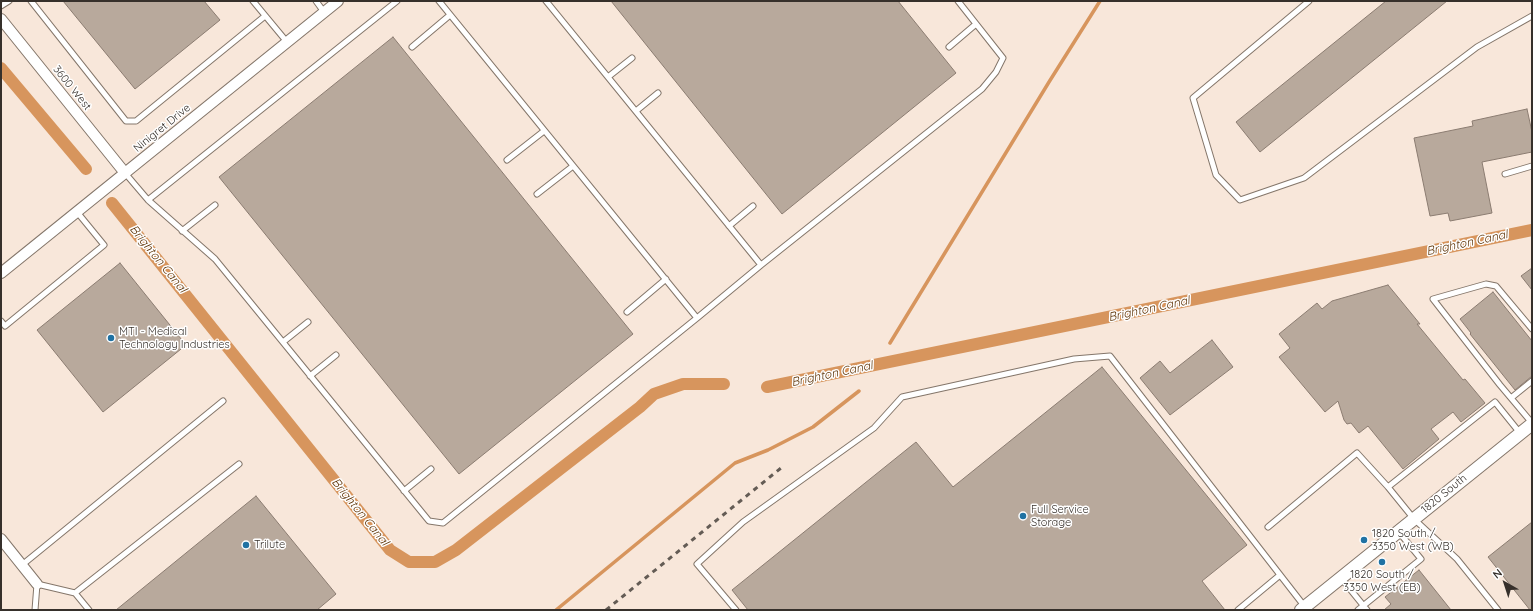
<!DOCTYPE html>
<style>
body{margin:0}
#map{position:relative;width:1533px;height:611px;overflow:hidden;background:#f8e7da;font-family:Quicksand,sans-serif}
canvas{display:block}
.frame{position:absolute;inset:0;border:2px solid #36302b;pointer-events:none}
.north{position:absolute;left:1485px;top:563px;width:40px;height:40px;-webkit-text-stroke:3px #fff;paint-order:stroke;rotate:321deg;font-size:11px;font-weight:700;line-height:16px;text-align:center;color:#36302b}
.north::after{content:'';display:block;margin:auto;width:14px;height:18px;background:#36302b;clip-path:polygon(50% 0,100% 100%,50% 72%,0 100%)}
</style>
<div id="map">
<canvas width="1533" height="611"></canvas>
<div class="frame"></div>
<div class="north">N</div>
</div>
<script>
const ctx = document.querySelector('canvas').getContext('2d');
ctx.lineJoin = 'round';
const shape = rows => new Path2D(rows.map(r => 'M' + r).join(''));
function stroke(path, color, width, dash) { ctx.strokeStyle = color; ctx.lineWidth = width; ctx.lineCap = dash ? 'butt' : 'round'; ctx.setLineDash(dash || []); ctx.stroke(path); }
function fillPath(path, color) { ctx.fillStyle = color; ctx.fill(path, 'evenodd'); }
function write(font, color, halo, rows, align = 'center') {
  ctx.font = font + ' Quicksand,sans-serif'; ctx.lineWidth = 3; ctx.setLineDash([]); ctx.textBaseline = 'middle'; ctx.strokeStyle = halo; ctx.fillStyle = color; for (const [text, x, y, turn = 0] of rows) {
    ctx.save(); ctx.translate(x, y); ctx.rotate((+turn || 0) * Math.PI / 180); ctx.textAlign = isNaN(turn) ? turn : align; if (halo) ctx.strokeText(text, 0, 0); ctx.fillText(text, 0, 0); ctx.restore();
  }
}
stroke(shape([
 [890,343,1049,82,1100,1],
 [556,610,735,463,768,450,813,427,859,391]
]), '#d7955d', 3.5);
stroke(shape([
 [1,68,86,169],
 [112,203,390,550,409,562,435,562,456,550,640,407,654,394,683,384,724,384],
 [767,387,1532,230]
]), '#d7955d', 12);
const building = shape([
 [63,1,204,1,220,20,135,89,63,1],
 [611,1,898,1,956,73,782,214,611,1],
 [1386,1,1447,1,1260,152,1236,122,1386,1],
 [393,37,633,334,459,474,219,177,393,37],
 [1527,109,1532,132,1532,152,1482,162,1492,213,1450,221,1448,213,1430,216,1414,138,1473,126,1472,121,1527,109],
 [120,263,186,345,103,412,37,330,120,263],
 [1532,268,1532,290,1521,276,1532,268],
 [1388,285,1420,324,1417,324,1463,380,1465,379,1485,403,1461,422,1453,412,1431,429,1439,439,1403,469,1368,426,1359,433,1351,423,1347,424,1344,420,1338,401,1325,412,1279,357,1290,348,1279,334,1317,303,1322,309,1332,301,1388,285],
 [1493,292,1532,341,1532,376,1515,390,1470,334,1471,333,1460,319,1493,292],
 [1212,340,1233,367,1170,415,1140,378,1160,361,1170,373,1212,340],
 [1102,367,1247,545,1202,581,1225,610,748,610,732,590,916,442,953,487,1102,367],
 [256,496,336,594,317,610,116,610,256,496],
 [1532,522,1532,610,1530,610,1488,557,1532,522],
 [1419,570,1451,610,1384,610,1391,604,1385,597,1419,570]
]);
fillPath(building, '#b8a99c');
stroke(building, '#8b7c71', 1);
const service = shape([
 [31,1,126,121,136,121,265,16],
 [253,1,287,42],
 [316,1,324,12],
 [546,1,761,265,982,89,996,72,1003,58,958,1],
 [1309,1,1193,98,1216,175,1240,200,1304,178,1477,47,1532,16],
 [1,6,9,1],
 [412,47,450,15],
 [949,47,976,24],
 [608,77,632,58],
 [636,111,658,93],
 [507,160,544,131],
 [125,173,148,200,215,259,429,521,443,523,697,318,439,1],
 [1505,174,1532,166],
 [537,194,573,166],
 [148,200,397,1],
 [729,226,753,206],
 [182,231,215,205],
 [627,312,666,279],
 [697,318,761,265],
 [1,321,5,326,104,245,77,212],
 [1532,329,1496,286,1486,284,1433,299,1500,385,1532,423],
 [283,342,308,322],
 [310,376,336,355],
 [1511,398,1532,381],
 [404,491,431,469],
 [1268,527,1357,453,1388,487],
 [22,565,223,401],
 [1341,578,1367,610],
 [75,593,89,610],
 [35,610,37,584,75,593,239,464],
 [736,610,697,564,743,522,874,428,902,397,1074,359,1110,356,1305,607],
 [1238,610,1280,575],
 [1358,610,1421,559,1398,531],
 [1498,610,1457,559,1414,519,1388,487,1495,402,1520,433]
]);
const minor = shape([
 [1,19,125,173],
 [1,273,338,1],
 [1,539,37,584]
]);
const tertiary = shape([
 [1301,610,1532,424]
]);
stroke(service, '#84766a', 7);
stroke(minor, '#84766a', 12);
stroke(tertiary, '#84766a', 14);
stroke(service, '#fff', 5);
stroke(minor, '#fff', 10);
stroke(tertiary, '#fff', 12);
stroke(shape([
 [606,610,781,468]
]), '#645c55', 3, [5, 5]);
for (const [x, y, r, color] of [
 [111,338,4,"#2072a3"],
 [1023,516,4,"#2072a3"],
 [1364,540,4,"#2072a3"],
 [246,545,4,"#2072a3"],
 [1382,562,4,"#2072a3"]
]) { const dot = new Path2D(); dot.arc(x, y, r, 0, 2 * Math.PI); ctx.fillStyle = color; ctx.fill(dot); stroke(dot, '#fff', 1.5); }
write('11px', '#36302b', '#fff', [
 ["3600 West",72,88,51],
 ["Ninigret Drive",162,128,-39],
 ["1820 South",1444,494,-39]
]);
write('11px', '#36302b', '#fff', [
 ["MTI - Medical",119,332],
 ["Technology Industries",119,345],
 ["Full Service",1031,510],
 ["Storage",1031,523],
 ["1820 South /",1372,534],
 ["3350 West (WB)",1372,547],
 ["Trilute",254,545],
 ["1820 South /",1382,575,"center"],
 ["3350 West (EB)",1382,588,"center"]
], 'left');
write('italic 12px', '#5a2f00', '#fff', [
 ["Brighton Canal",1467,243,-12],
 ["Brighton Canal",158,259,51],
 ["Brighton Canal",1149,309,-12],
 ["Brighton Canal",832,374,-12],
 ["Brighton Canal",360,512,51]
]);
</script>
